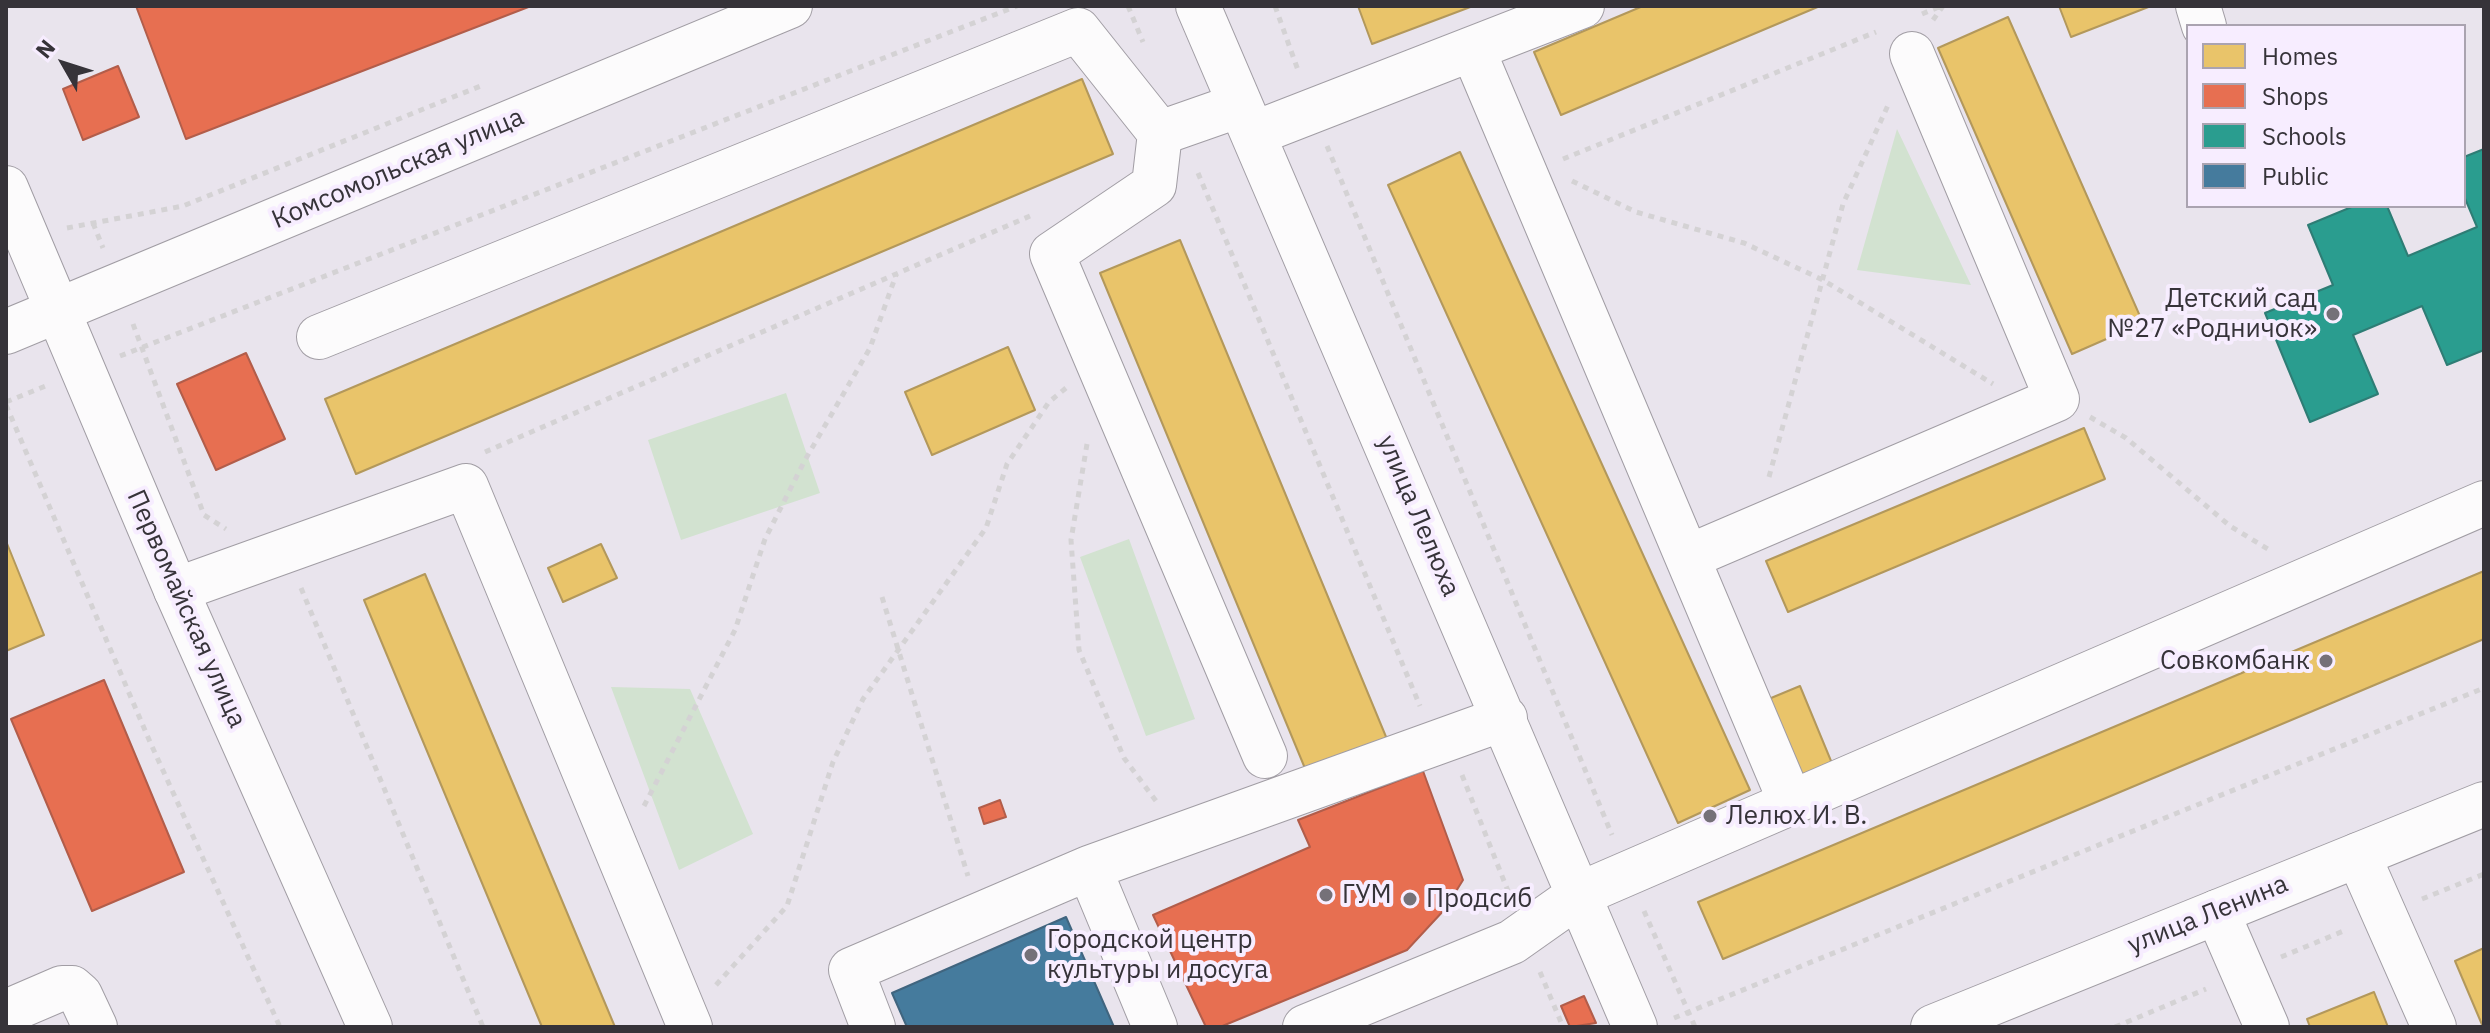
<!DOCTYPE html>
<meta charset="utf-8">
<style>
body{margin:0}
#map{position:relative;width:2490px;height:1033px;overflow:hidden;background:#e9e4ed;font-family:"IBM Plex Sans",sans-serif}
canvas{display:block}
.frame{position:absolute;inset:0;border:8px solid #363339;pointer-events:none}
.legend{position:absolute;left:2186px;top:24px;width:280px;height:184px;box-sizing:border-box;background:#f7edff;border:2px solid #aaa3b0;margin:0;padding:10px 14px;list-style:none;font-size:24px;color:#363339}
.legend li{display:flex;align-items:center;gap:16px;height:40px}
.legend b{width:40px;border:2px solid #aaa3b0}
.north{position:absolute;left:24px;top:24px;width:80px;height:80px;-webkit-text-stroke:6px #f7edff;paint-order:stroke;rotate:309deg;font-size:22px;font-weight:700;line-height:32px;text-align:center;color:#363339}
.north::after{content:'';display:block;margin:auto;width:28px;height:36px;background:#363339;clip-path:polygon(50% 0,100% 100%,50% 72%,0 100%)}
</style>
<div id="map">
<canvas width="2490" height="1033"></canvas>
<div class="frame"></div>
<ul class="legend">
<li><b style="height:22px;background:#e9c46a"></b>Homes</li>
<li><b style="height:22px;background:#e76f51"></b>Shops</li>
<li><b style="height:22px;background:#2a9d8f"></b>Schools</li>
<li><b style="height:22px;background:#457b9d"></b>Public</li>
</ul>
<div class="north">N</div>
</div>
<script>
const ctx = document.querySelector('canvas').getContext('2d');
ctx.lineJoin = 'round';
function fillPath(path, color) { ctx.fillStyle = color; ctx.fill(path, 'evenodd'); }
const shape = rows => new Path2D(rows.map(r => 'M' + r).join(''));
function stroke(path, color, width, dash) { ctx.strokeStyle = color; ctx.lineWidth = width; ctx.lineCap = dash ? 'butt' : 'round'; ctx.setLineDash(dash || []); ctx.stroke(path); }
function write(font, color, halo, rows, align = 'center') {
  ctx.font = font + ' "IBM Plex Sans",sans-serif'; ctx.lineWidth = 8; ctx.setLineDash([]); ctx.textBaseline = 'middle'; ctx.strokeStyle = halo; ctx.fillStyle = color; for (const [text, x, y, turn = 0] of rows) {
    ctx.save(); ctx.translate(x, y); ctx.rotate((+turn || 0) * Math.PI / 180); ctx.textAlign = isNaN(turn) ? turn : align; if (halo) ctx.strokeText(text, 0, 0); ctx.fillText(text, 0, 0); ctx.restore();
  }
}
fillPath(shape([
 [1897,129,1971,285,1857,270],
 [786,393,820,493,681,540,648,440],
 [1129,539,1195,719,1146,736,1080,557],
 [611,687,690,689,753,834,679,870]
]), '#d2e2d0');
const homes = shape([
 [1358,6,1473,6,1372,44,1358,6],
 [1643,6,1820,6,1561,115,1534,52,1643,6],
 [2059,6,2151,6,2071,37,2059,6],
 [2008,17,2143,323,2072,354,1938,48,2008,17],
 [1082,79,1113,154,356,474,325,399,1082,79],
 [1460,152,1750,790,1678,823,1388,185,1460,152],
 [1180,240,1389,744,1309,778,1100,273,1180,240],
 [1008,347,1035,410,932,455,905,392,1008,347],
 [2084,428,2105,479,1788,612,1766,561,2084,428],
 [6,541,44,635,6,651,6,541],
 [601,544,617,578,563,602,548,568,601,544],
 [2484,571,2484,639,1723,959,1698,902,2484,571],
 [425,574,615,1027,542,1027,364,600,425,574],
 [1800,686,1836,773,1795,790,1759,703,1800,686],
 [2484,948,2484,1027,2483,1027,2455,961,2484,948],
 [2374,992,2388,1027,2310,1027,2307,1019,2374,992]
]);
fillPath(homes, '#e9c46a');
stroke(homes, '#b3985b', 2);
const shops = shape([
 [136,6,531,6,186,139,136,6],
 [118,66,139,117,83,140,63,89,118,66],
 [246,353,285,439,216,470,177,384,246,353],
 [104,680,184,872,92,911,11,719,104,680],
 [1423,771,1463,880,1445,909,1407,950,1220,1027,1206,1027,1153,915,1310,847,1298,820,1423,771],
 [1000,800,1006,817,984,824,979,808,1000,800],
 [1584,996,1596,1023,1570,1027,1561,1006,1584,996]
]);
fillPath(shops, '#e76f51');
stroke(shops, '#b25d4a', 2);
const schools = shape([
 [2484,149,2484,350,2447,365,2422,306,2353,335,2378,394,2310,422,2265,313,2333,285,2308,225,2354,206,2387,206,2408,256,2477,227,2464,196,2464,157,2484,149]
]);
fillPath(schools, '#2a9d8f');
stroke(schools, '#2e7d75', 2);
const public = shape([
 [1066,917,1114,1027,907,1027,892,993,1066,917]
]);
fillPath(public, '#457b9d');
stroke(public, '#40657f', 2);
const minor = shape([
 [1198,6,1635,1027],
 [2198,6,2204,26],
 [1473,50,1791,803],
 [1240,105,1160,133,1154,185,1052,254,1265,756],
 [1253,134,1582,6],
 [6,332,790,6],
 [319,337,1078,30,1160,133],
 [1688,557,2057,399,1912,54],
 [176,590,466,486,690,1027],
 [2358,855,2434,1027],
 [1089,868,1505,718],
 [2217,912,2267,1027],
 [6,1012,62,988,72,988,80,995,95,1027],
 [873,1027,851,970,1089,868,1155,1027],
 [1305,1027,1512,942,1580,894,2484,503]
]);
const major = shape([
 [6,188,176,590,370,1027],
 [1933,1027,2484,804]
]);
stroke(minor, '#a19da4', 46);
stroke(major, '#a19da4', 46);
stroke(shape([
 [1128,6,1143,42],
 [1275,6,1299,73],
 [1922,14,1941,6],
 [1933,20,1943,6],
 [1327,146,1612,835],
 [1563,159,1876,32],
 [1198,173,1420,706],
 [1572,181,1636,212,1744,243,1823,280,1993,384],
 [93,223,103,248],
 [67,228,183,206,483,85],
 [133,324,204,515,226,529],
 [120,356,1017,6],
 [6,402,48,385],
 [6,405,150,742,280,1027],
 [2090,417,2126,438,2230,526,2271,551],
 [1087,444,1071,540,1079,650,1124,758,1156,801],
 [485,452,1030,216],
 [1769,477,1843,204,1889,103],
 [301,588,483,1027],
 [882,597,968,876],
 [1462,775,1510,896],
 [644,806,735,630,765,539,805,460,870,348,896,275],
 [2422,899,2484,874],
 [1644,911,1695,1027],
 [2281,957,2346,930],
 [1540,972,1563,1027],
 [716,985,787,906,833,762,863,699,986,528,1007,464,1049,402,1066,388],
 [1674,1018,2484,688],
 [2115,1027,2206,989]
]), '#d4d2d4', 5, [6, 6]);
stroke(minor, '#fcfbfc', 44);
stroke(major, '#fcfbfc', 44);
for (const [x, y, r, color] of [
 [2333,314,8,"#757178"],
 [2326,661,8,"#757178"],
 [1710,816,8,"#757178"],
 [1326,895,8,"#757178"],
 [1410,899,8,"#757178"],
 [1031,955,8,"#757178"]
]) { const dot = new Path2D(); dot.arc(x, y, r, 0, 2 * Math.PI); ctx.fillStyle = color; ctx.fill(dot); stroke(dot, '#f7edff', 3); }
write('26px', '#363339', '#f7edff', [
 ["Комсомольская улица",398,169,-23],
 ["улица Лелюха",1418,516,67],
 ["Первомайская улица",186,609,66],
 ["улица Ленина",2208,915,-22]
]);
write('26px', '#363339', '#f7edff', [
 ["Детский сад",2317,299,"right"],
 ["№27 «Родничок»",2317,329,"right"],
 ["Совкомбанк",2310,661,"right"],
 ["Лелюх И. В.",1726,816],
 ["ГУМ",1342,895],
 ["Продсиб",1426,899],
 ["Городской центр",1047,940],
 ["культуры и досуга",1047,970]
], 'left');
</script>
